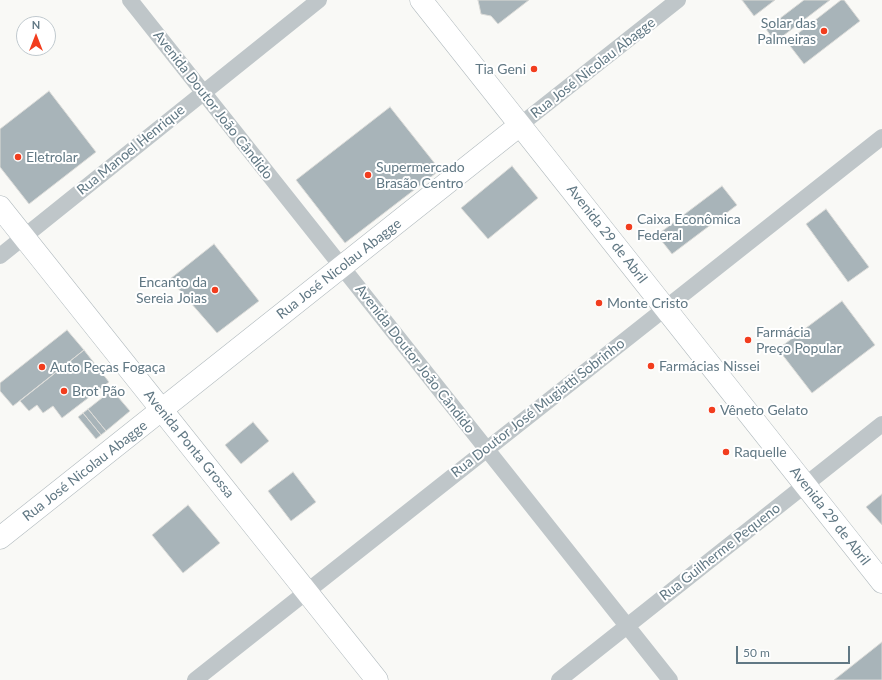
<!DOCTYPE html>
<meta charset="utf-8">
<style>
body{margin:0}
#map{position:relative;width:882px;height:680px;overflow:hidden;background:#f9f9f6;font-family:Lato,sans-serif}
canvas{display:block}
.north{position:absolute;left:16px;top:16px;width:40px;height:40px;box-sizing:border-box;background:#fff;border:1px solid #c0c9ce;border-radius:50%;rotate:0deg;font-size:11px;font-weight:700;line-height:16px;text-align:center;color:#617884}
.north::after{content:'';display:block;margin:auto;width:14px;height:18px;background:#f23d1e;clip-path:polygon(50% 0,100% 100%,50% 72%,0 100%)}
.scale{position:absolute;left:736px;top:646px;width:114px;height:18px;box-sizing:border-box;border:2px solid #617884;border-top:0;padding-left:5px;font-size:12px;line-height:14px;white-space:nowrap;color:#617884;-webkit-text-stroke:3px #fff;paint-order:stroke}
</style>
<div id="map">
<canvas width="882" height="680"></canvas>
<div class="north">N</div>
<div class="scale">50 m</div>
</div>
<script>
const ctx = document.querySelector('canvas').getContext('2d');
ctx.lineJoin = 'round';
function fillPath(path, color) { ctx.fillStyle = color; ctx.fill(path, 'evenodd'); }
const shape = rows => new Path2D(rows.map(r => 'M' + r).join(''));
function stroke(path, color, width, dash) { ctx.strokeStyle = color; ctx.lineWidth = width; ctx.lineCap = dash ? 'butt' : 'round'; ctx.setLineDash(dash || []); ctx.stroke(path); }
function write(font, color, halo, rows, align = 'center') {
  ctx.font = font + ' Lato,sans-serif'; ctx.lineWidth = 4; ctx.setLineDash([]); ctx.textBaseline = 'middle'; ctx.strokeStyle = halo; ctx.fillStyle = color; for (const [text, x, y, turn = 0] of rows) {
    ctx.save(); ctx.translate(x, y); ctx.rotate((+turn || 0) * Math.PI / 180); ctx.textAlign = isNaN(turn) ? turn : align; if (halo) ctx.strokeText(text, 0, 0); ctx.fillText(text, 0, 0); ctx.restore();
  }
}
const building = shape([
 [478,0,529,0,498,24,491,16,481,14,478,0],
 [742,0,775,0,754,16,742,0],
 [804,0,830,0,775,42,766,29,804,0],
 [841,0,844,0,860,21,804,64,787,42,841,0],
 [49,91,96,152,29,204,0,167,0,129,49,91],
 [390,107,440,170,345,243,296,180,390,107],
 [512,166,538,198,488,239,461,208,512,166],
 [722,186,737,205,672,254,657,235,722,186],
 [826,209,869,267,848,282,806,224,826,209],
 [214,244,259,301,217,333,170,279,214,244],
 [842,301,875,345,812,393,778,349,842,301],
 [67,330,84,350,13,406,0,391,0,383,67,330],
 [84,350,109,382,62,418,53,406,43,413,37,405,29,411,20,401,84,350],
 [112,390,130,411,106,431,88,409,112,390],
 [88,409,106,431,101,435,83,413,88,409],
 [83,413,101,435,96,439,78,417,83,413],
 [253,422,269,441,241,464,225,445,253,422],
 [293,472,316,502,291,521,268,491,293,472],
 [882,494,882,525,866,507,882,494],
 [188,505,220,543,183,573,152,535,188,505],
 [882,642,882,680,834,680,882,642]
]);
fillPath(building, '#a8b4b9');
stroke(building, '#dbdbd8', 1);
const secondary = shape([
 [421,0,882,582],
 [0,207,377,680],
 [0,538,520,125]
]);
stroke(secondary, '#b1babe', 23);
stroke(shape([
 [130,0,670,680],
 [520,125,678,0],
 [0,256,319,0],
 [195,680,882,137],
 [559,680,882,424]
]), '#bfc6c9', 16);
stroke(secondary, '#fff', 22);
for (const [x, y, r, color] of [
 [824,31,4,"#f23d1e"],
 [534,69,4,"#f23d1e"],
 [18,157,4,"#f23d1e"],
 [368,175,4,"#f23d1e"],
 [629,227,4,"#f23d1e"],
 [215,290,4,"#f23d1e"],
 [599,303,4,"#f23d1e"],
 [748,340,4,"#f23d1e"],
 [651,366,4,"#f23d1e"],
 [42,367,4,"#f23d1e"],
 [64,391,4,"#f23d1e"],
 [712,410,4,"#f23d1e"],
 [726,452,4,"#f23d1e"]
]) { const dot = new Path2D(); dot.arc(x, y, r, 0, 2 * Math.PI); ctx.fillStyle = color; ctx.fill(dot); stroke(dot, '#fff', 1.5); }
write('14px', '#617884', '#fff', [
 ["Solar das",816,23,"right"],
 ["Palmeiras",816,39,"right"],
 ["Tia Geni",526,69,"right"],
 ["Eletrolar",26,157],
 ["Supermercado",376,167],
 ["Brasão Centro",376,183],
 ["Caixa Econômica",637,219],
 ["Federal",637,235],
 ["Encanto da",207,282,"right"],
 ["Sereia Joias",207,298,"right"],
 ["Monte Cristo",607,303],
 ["Farmácia",756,332],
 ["Preço Popular",756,348],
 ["Farmácias Nissei",659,366],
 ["Auto Peças Fogaça",50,367],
 ["Brot Pão",72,391],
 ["Vêneto Gelato",720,410],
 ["Raquelle",734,452]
], 'left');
write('14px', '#617884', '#fff', [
 ["Rua José Nicolau Abagge",593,68,-38],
 ["Avenida Doutor João Cândido",213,105,52],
 ["Rua Manoel Henrique",131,150,-39],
 ["Avenida 29 de Abril",607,234,52],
 ["Rua José Nicolau Abagge",339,269,-38],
 ["Avenida Doutor João Cândido",415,359,52],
 ["Rua Doutor José Mugiatti Sobrinho",538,408,-38],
 ["Avenida Ponta Grossa",189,444,51],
 ["Rua José Nicolau Abagge",85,471,-38],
 ["Avenida 29 de Abril",830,516,52],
 ["Rua Guilherme Pequeno",720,552,-38]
]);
</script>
